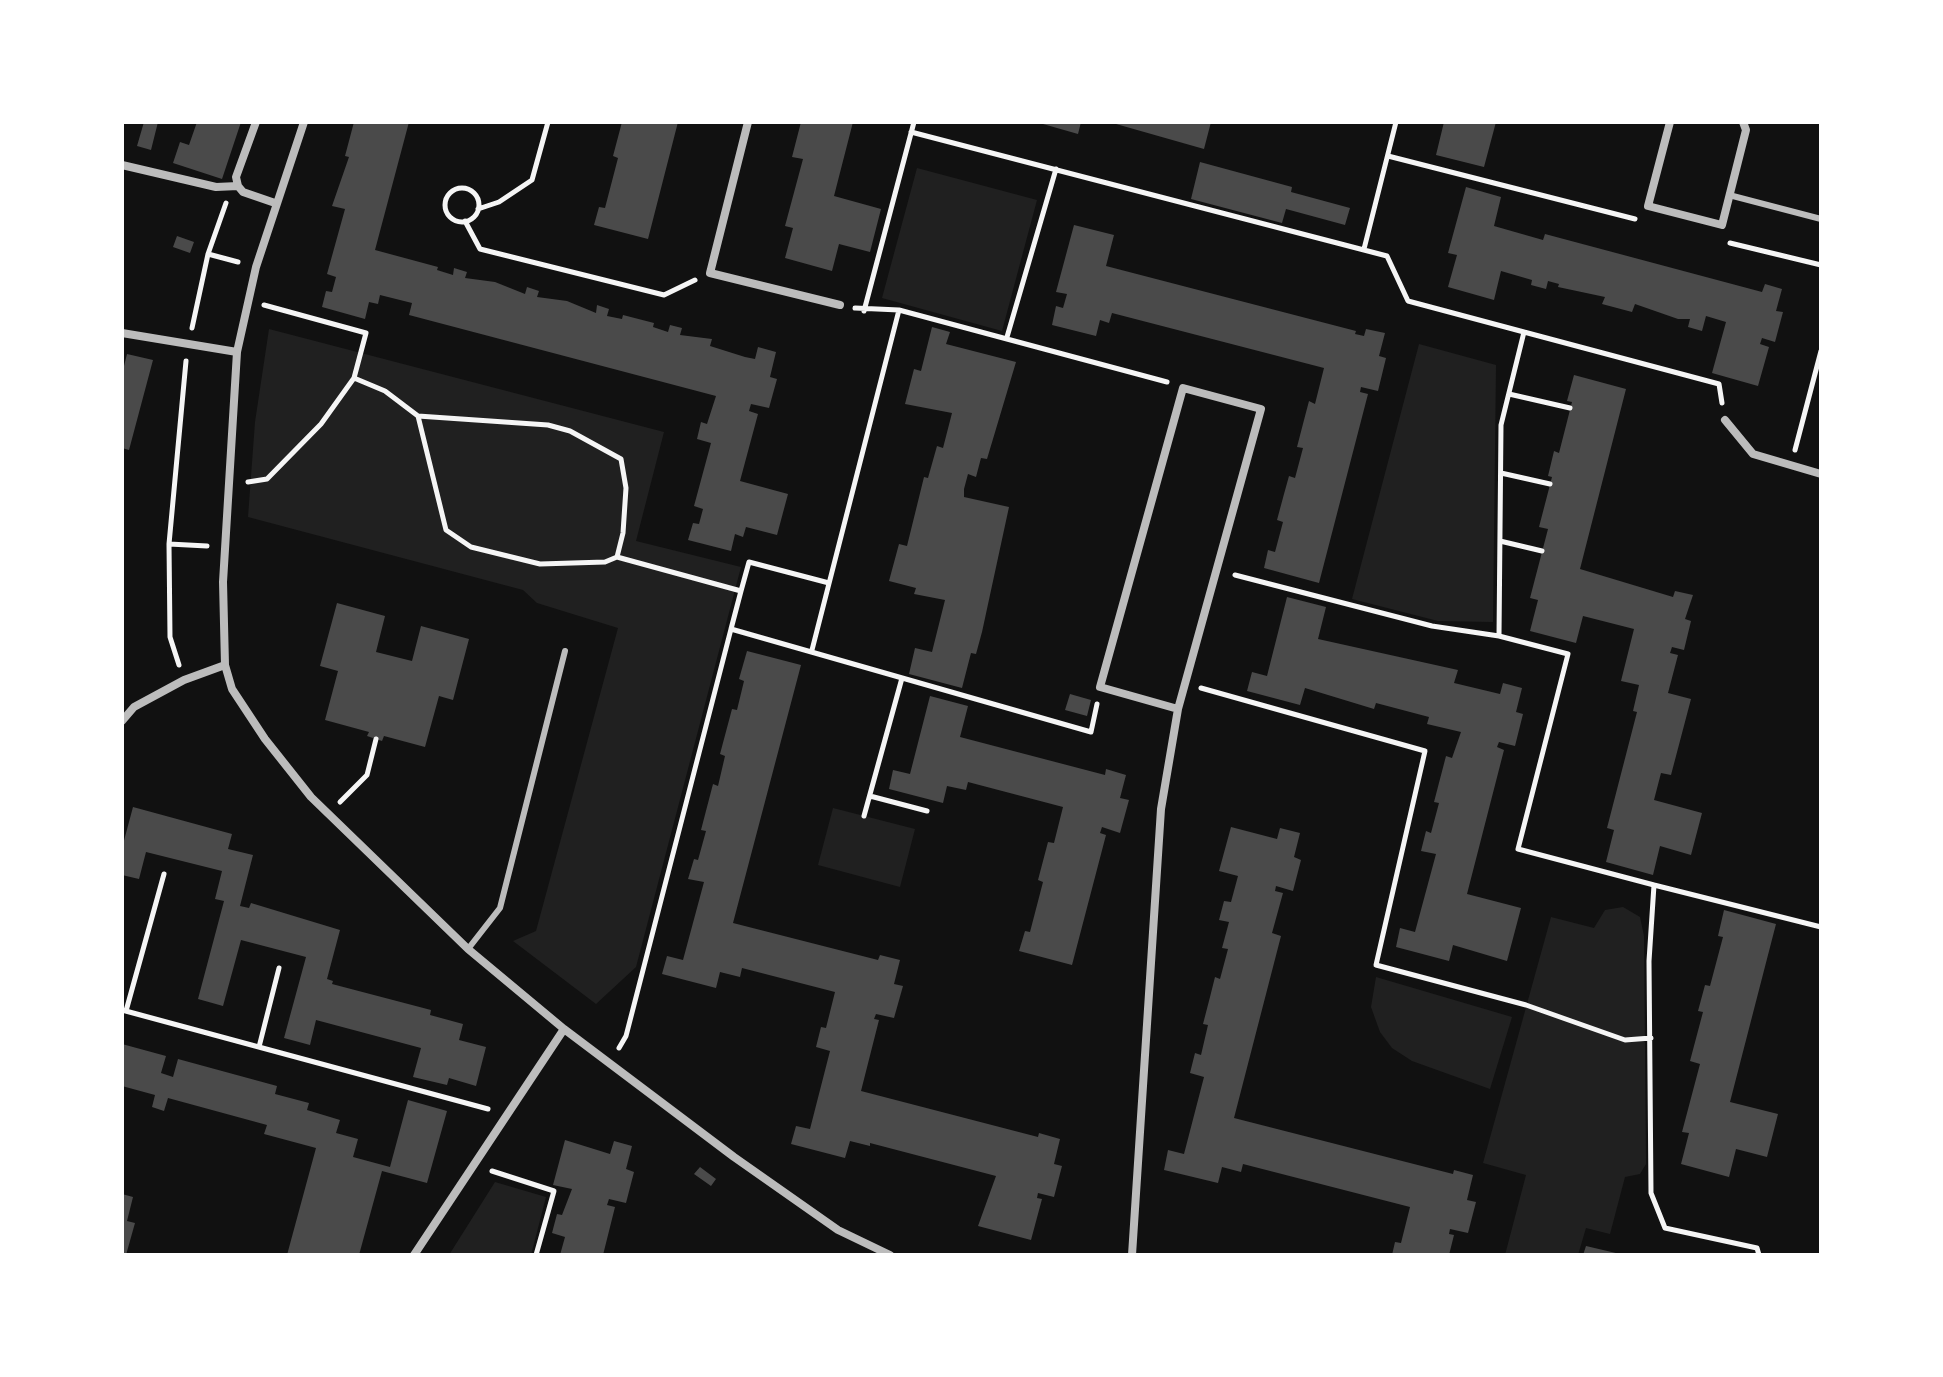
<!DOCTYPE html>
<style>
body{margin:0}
#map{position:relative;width:1943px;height:1377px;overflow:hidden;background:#111;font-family:"IBM Plex Serif",serif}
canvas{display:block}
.frame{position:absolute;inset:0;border:124px solid #fff;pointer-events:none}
</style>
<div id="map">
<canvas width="1943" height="1377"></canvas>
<div class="frame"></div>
</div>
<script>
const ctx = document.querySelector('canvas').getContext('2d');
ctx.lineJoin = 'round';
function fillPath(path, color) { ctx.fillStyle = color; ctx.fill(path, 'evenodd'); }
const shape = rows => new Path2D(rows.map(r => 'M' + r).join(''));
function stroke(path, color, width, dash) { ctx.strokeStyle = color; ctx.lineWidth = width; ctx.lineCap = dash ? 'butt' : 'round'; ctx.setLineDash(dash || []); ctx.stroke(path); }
fillPath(shape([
 [917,168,1037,200,1002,331,882,298],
 [269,329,664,432,636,541,741,567,636,967,596,1004,513,941,536,931,618,628,537,603,523,590,248,517,255,422],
 [1419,344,1496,365,1493,622,1438,621,1352,599],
 [833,808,915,829,900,887,818,865],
 [1623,907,1640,917,1644,936,1646,1164,1640,1174,1625,1177,1610,1234,1586,1228,1578,1255,1505,1255,1526,1175,1483,1163,1551,917,1594,928,1605,910],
 [1376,977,1512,1017,1490,1089,1412,1061,1392,1048,1380,1032,1371,1007],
 [495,1182,546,1197,531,1255,449,1255]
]), '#202020');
fillPath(shape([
 [144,122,158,122,151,150,137,146],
 [197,122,241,122,222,179,173,163,180,142,189,145],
 [354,122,409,122,375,250,438,267,437,270,453,275,454,268,467,272,465,278,495,282,525,294,527,287,539,291,537,297,567,301,596,313,597,305,609,309,607,316,622,319,623,315,654,323,653,327,668,332,670,325,682,328,680,335,712,339,710,346,745,357,755,359,758,347,776,352,770,377,777,379,769,408,751,404,749,411,758,414,740,481,788,494,777,535,746,527,743,537,735,534,731,551,688,540,693,523,699,524,703,509,694,506,711,443,697,439,701,422,707,424,716,396,409,315,412,303,380,295,378,304,369,302,365,319,322,307,326,291,332,292,336,277,327,274,345,209,332,206,349,157,345,156],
 [622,122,678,122,648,239,594,225,599,207,605,208,618,158,613,156],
 [801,122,853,122,834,196,881,209,870,252,839,244,832,271,785,258,793,228,785,226,803,159,792,157],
 [1036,122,1081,122,1078,134],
 [1109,122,1211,122,1204,149],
 [1444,122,1496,122,1484,167,1436,155],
 [1200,162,1292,187,1291,192,1350,208,1345,225,1286,209,1282,223,1191,199],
 [1466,187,1501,197,1494,226,1543,240,1545,234,1762,292,1765,284,1782,289,1776,311,1783,312,1775,342,1762,338,1760,344,1769,347,1758,386,1712,373,1726,322,1706,316,1702,331,1688,327,1690,319,1678,319,1635,304,1632,312,1602,304,1605,297,1558,287,1559,284,1548,281,1546,289,1531,285,1532,280,1501,271,1494,300,1448,287,1457,255,1448,253],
 [1074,225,1114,235,1106,266,1356,331,1355,334,1364,336,1366,329,1385,333,1379,356,1386,358,1378,391,1361,387,1360,392,1368,394,1319,583,1264,568,1268,550,1275,552,1283,522,1277,520,1284,494,1289,476,1295,478,1303,448,1297,447,1304,420,1309,401,1315,404,1324,368,1112,313,1109,323,1100,320,1096,336,1052,325,1056,306,1063,308,1067,294,1056,292],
 [177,236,194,242,190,253,173,247],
 [932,327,950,332,946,344,1016,362,987,459,981,458,976,477,968,474,964,489,964,497,1009,507,982,632,976,654,971,653,962,688,909,674,915,648,932,652,945,600,914,594,916,588,889,581,899,544,907,546,924,477,928,478,937,446,943,448,952,413,905,404,914,369,921,371],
 [127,354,153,360,129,450,122,448,122,374],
 [1574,375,1626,389,1580,569,1673,597,1675,591,1693,595,1685,619,1691,621,1684,650,1672,647,1670,653,1678,655,1668,693,1691,699,1671,775,1661,773,1654,800,1702,813,1691,855,1660,846,1653,875,1606,862,1614,830,1607,828,1637,712,1633,711,1639,685,1621,681,1634,629,1583,616,1576,643,1530,631,1538,600,1530,598,1548,529,1539,527,1552,477,1548,476,1554,451,1559,453,1572,402,1567,401],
 [1287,597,1326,607,1318,639,1458,670,1454,683,1500,694,1503,683,1522,688,1516,712,1523,714,1515,746,1499,742,1497,747,1504,750,1467,894,1521,908,1507,961,1453,945,1449,961,1396,947,1400,928,1415,932,1436,854,1421,851,1426,831,1431,833,1439,803,1434,802,1446,756,1452,758,1461,732,1427,724,1429,717,1376,703,1374,709,1305,688,1300,705,1247,691,1252,672,1267,676],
 [337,603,385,616,376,652,412,661,421,626,469,639,453,700,439,696,425,747,384,736,382,741,367,736,369,732,325,720,338,671,320,666],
 [747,651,801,665,733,923,878,960,880,955,900,960,894,984,903,986,894,1018,876,1014,874,1019,879,1020,861,1091,1038,1137,1039,1133,1060,1139,1054,1164,1062,1166,1054,1197,1038,1193,1037,1198,1042,1199,1031,1240,978,1226,996,1176,870,1143,870,1146,850,1141,845,1158,791,1144,796,1126,810,1129,830,1051,816,1047,821,1027,826,1028,835,992,742,968,740,977,720,972,716,988,662,974,667,956,683,960,704,882,688,879,694,859,698,860,706,831,701,830,713,784,718,786,725,756,720,754,732,709,737,710,744,681,739,679],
 [1070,694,1091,700,1087,716,1065,710],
 [930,696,968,706,960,737,1105,775,1106,769,1126,775,1120,798,1129,800,1120,833,1102,827,1100,833,1106,835,1072,965,1019,951,1025,931,1030,932,1043,882,1038,880,1048,842,1054,843,1063,807,968,782,966,790,947,786,943,803,889,789,893,770,910,774],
 [133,807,232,834,228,849,253,855,240,906,249,908,251,903,340,930,327,979,333,981,332,984,431,1010,430,1015,463,1024,459,1040,486,1047,476,1086,449,1078,447,1085,413,1077,421,1048,316,1020,310,1045,284,1038,306,957,241,940,223,1006,198,999,224,901,215,899,222,871,146,852,139,879,122,875,122,848],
 [1231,827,1277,839,1280,828,1300,833,1294,857,1301,860,1293,891,1276,886,1275,891,1283,893,1272,933,1281,936,1234,1118,1453,1174,1454,1170,1473,1175,1467,1200,1476,1202,1468,1233,1450,1229,1449,1234,1454,1235,1449,1255,1392,1255,1395,1242,1401,1243,1410,1207,1243,1164,1241,1172,1222,1167,1218,1183,1164,1170,1168,1150,1184,1154,1204,1077,1190,1073,1195,1053,1201,1055,1208,1025,1203,1024,1210,997,1215,977,1220,979,1228,949,1222,948,1229,922,1219,920,1224,901,1231,902,1238,876,1219,871],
 [1724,910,1776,924,1730,1102,1778,1114,1767,1157,1736,1149,1729,1177,1681,1164,1689,1133,1682,1132,1700,1064,1690,1061,1703,1012,1698,1011,1705,985,1710,986,1723,937,1718,936],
 [122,1044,166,1056,161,1073,173,1077,178,1059,277,1086,275,1094,309,1103,307,1110,340,1120,336,1133,358,1139,353,1157,390,1167,408,1100,447,1111,427,1183,382,1171,359,1255,287,1255,316,1148,264,1134,267,1125,168,1098,164,1111,152,1107,155,1095,122,1086],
 [565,1140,610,1154,614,1141,632,1146,626,1169,634,1172,626,1203,609,1199,607,1205,615,1207,603,1255,560,1255,565,1237,552,1233,557,1214,562,1215,572,1189,553,1185],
 [700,1167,716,1179,711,1186,694,1174],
 [122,1194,133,1197,127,1221,135,1223,126,1255,122,1254],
 [1586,1246,1620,1254,1620,1255,1583,1255]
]), '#4a4a4a');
stroke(shape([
 [911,132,1387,256,1408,301,1524,332],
 [1388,156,1635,219],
 '445 205a17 17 0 1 1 34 0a17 17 0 1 1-34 0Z',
 [478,209,499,202,532,180,548,122],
 [465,221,480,249,664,295,695,280],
 [1730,243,1821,265],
 [1364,249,1396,122],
 [208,254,238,262],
 [855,308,899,310,1167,382],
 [864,311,914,122],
 [192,328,208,254,226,203],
 [1007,337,1056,169],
 [354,378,385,391,418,416,548,425,570,431,621,459,626,488,623,533,617,557,605,562,540,564,471,547,446,530,418,416],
 [1509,394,1570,408],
 [1722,403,1719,384,1524,332,1501,425,1499,636,1568,654,1518,849,1654,885,1649,961,1651,1193,1665,1228,1757,1248,1759,1255],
 [1795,450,1821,351],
 [1501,473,1550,484],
 [248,482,267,479,321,424,354,378,366,333,264,305],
 [1500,541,1542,551],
 [169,544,207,546],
 [617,557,741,591,731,629,1091,732,1097,704],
 [1235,575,1432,626,1499,636],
 [741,591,749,562,829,583],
 [812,650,899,310],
 [179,665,170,637,169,544,186,361],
 [1201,688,1425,751,1376,965,1526,1005,1625,1040,1651,1038],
 [870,796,927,811],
 [340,802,367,775,376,739],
 [864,816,902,678],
 [1654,885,1821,927],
 [122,1010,488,1109],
 [126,1011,164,874],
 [259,1047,279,968],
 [619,1048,626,1036,731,629],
 [492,1171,554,1191,536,1255]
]), '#f5f5f5', 5);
stroke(shape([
 [1729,195,1821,219],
 [468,949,500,908,565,651]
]), '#bcbcbc', 6);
stroke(shape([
 [256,122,236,177,238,186,243,192,275,203],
 [304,122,256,267,237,352,223,582,225,665,232,689,265,739,311,797,468,949,564,1029,734,1157,838,1230,890,1255],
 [748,122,710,273,840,305],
 [1670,122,1648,206,1722,225,1746,130,1743,122],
 [122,165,216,187,238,186],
 [122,333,237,352],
 [1725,420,1753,454,1821,474],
 [122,721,134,707,184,680,225,665],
 [414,1255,564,1029],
 [1132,1255,1161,809,1178,709,1261,409,1183,388,1100,687,1178,709]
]), '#bcbcbc', 8);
</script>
